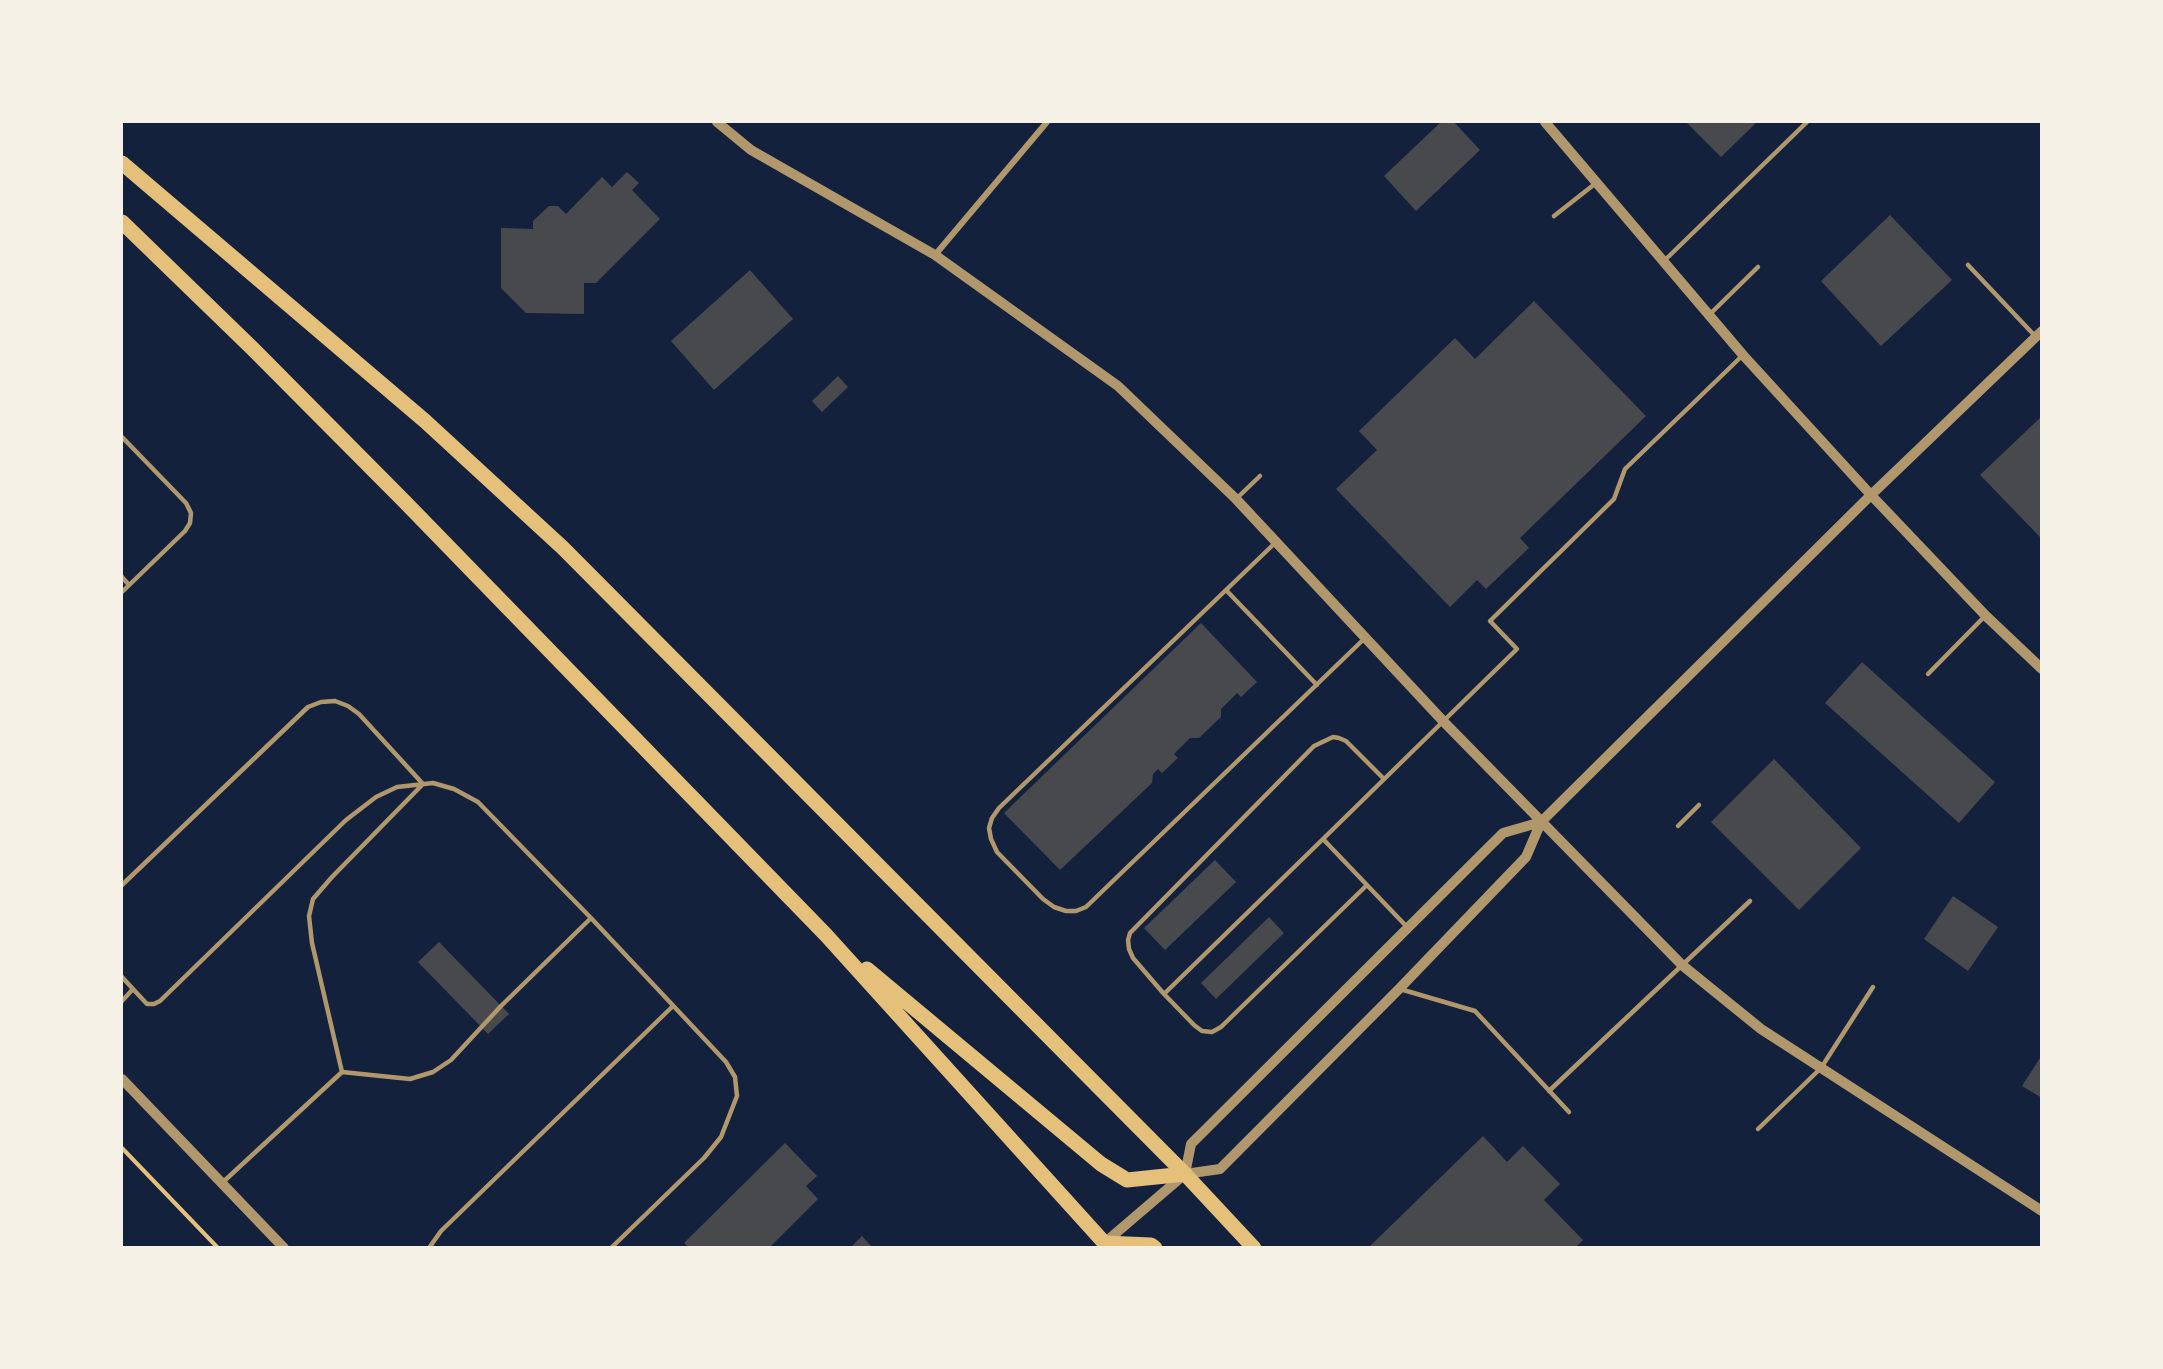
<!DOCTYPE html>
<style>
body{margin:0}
#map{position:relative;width:2163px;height:1369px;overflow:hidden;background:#14213d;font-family:Cabin,sans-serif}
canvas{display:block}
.frame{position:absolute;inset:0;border:123px solid #f6f1e7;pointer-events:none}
</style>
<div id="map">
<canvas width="2163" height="1369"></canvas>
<div class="frame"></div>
</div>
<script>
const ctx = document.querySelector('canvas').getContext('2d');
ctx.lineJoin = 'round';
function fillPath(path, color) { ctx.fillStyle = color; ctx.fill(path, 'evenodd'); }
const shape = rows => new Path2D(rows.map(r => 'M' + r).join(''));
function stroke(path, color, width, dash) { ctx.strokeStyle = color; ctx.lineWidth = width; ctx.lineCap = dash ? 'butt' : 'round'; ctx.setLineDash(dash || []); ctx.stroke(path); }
fillPath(shape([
 [1441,122,1454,122,1480,150,1416,211,1384,176],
 [1686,122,1757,122,1721,157],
 [627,172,639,183,632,190,660,219,596,283,584,283,584,314,526,313,501,288,501,228,533,229,533,221,549,206,558,206,566,214,602,177,612,187],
 [1890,215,1952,280,1881,346,1821,281],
 [750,270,793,319,714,390,671,341],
 [1534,301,1646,416,1520,538,1529,548,1486,589,1477,580,1450,607,1336,489,1377,450,1359,431,1455,338,1475,359],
 [838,376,848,387,822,412,812,401],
 [2042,416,2042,539,1980,475],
 [1201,623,1257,682,1241,697,1237,693,1221,709,1221,717,1199,738,1190,738,1174,754,1178,758,1162,773,1158,769,1153,774,1152,783,1060,870,1004,813],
 [1862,662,1995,782,1959,823,1825,703],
 [1774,759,1861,848,1799,910,1711,822],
 [1215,860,1236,882,1165,950,1144,928],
 [1953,896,1998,927,1968,971,1924,939],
 [1269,917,1284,933,1216,999,1201,983],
 [439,942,509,1014,488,1034,418,962],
 [2042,1055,2042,1098,2022,1086],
 [1483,1136,1507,1162,1523,1146,1560,1184,1544,1200,1583,1240,1575,1248,1368,1248],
 [785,1143,817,1176,806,1186,818,1199,769,1248,689,1248,684,1243],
 [862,1236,873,1248,850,1248]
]), '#48494c');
stroke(shape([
 [122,1148,218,1248]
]), '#e5c07b', 4);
stroke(shape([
 [1554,216,1596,183],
 [1665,260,1807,122],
 [1968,265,2036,337],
 [1709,315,1758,267],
 [122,437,186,503,191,513,190,523,185,531,122,592],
 [1236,499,1260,476],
 [1276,542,999,808,992,818,989,828,991,839,997,852,1043,899,1054,907,1066,911,1076,911,1086,907,1365,638],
 [122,577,129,585],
 [1226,590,1317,685],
 [1928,674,1985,616],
 [1678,826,1699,805],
 [1323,839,1164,994,1194,1025,1202,1031,1212,1032,1221,1027,1367,885],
 [122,885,308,707,321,702,335,701,348,706,359,714,423,784,332,877,313,899,309,916,312,943,342,1072],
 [591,918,726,1062,735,1077,737,1096,721,1137,704,1158,611,1248],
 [1408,928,1323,839,1517,649,1490,621,1614,499,1625,469,1743,355],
 [122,977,133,989],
 [1400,989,1475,1011,1569,1112],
 [1164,994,1133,958,1129,949,1128,940,1130,933,1314,746,1333,737,1339,738,1346,741,1384,779],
 [122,1001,133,989,147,1004,154,1004,160,1001,346,820,376,797,397,787,433,783,454,789,478,802,591,918,501,1006,451,1060,433,1072,410,1079,342,1072,222,1183],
 [1549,1091,1750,901],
 [1758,1129,1821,1068,1873,987],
 [429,1248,441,1231,673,1006]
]), '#b1986c', 4.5);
stroke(shape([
 [935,255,1047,122]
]), '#b1986c', 6);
stroke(shape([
 [717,122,751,150,935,255,1118,386,1236,499,1443,721,1682,965,1761,1029,2042,1211],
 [1545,122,1743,355,1871,495,1986,616,2042,669],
 [122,1079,284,1248],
 [1185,1174,1191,1144,1503,833,1541,822],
 [1102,1245,1185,1174,1220,1169,1399,989,1526,857,1541,822,1871,495,2042,331]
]), '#b1986c', 10);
stroke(shape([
 [122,163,425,421,563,548,1185,1174,1254,1248],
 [122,222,253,349,404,501,826,935,1109,1248],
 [867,969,1101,1164,1127,1180,1185,1174],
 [1104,1243,1151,1245,1155,1248]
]), '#e5c07b', 15);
</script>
